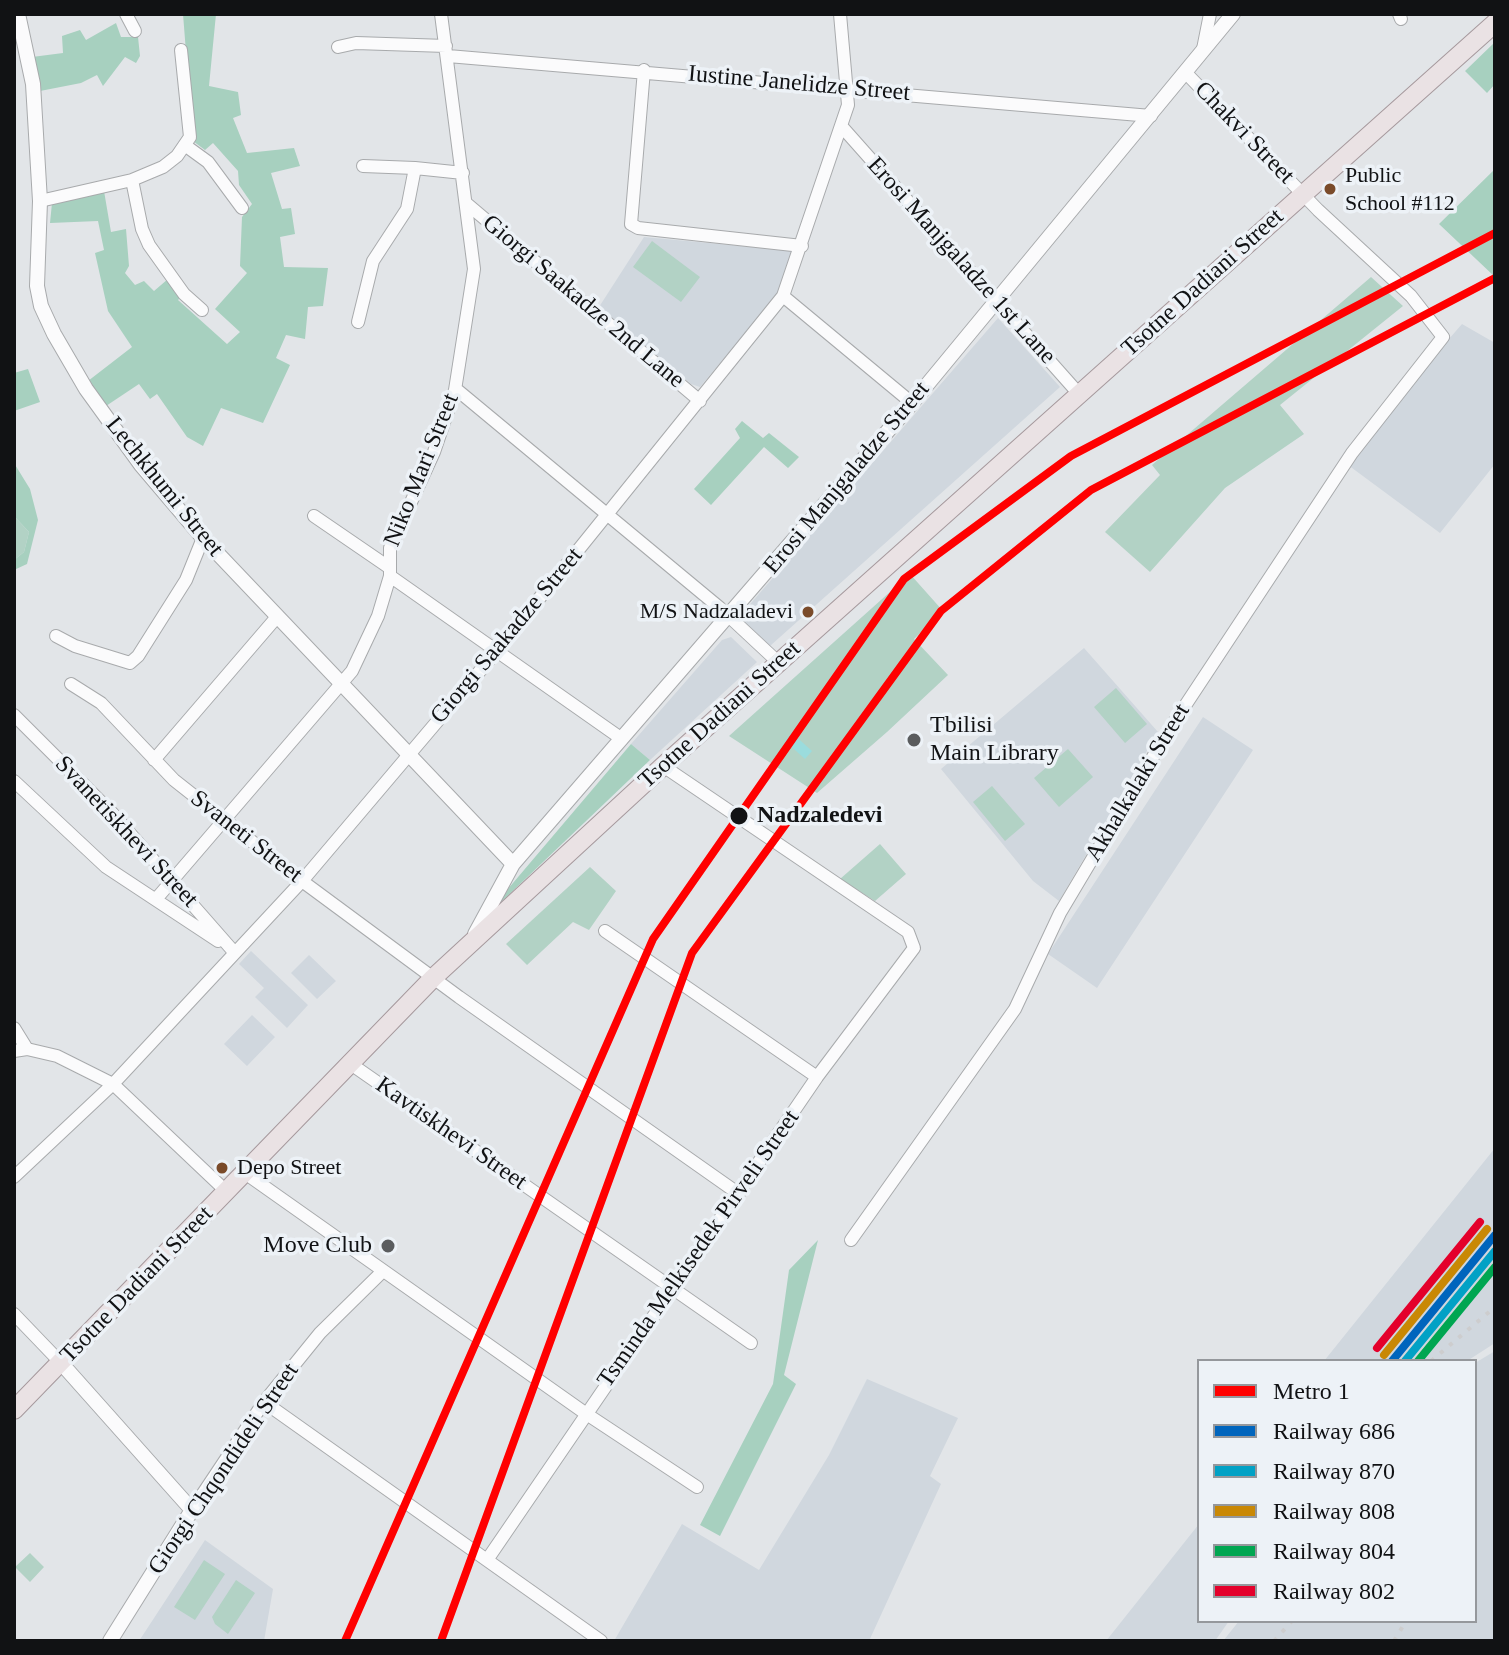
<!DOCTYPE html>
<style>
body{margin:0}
#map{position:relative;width:1509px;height:1655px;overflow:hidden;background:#e2e5e8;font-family:"Times New Roman",serif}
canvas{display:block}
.frame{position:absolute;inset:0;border:16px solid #111214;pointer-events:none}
.legend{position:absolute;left:1197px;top:1359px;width:280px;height:264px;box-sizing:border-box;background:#edf2f7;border:2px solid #95989c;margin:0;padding:10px 14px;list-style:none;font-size:24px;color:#111214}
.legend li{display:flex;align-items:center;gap:16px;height:40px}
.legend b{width:40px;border:2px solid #95989c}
</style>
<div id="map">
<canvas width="1509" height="1655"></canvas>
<div class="frame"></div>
<ul class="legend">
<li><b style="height:10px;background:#f00"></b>Metro 1</li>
<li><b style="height:10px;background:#0065bd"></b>Railway 686</li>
<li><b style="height:10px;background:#01a1c5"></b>Railway 870</li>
<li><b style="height:10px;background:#c98804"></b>Railway 808</li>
<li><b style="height:10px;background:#00a651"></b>Railway 804</li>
<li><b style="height:10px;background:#e4002b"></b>Railway 802</li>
</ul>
</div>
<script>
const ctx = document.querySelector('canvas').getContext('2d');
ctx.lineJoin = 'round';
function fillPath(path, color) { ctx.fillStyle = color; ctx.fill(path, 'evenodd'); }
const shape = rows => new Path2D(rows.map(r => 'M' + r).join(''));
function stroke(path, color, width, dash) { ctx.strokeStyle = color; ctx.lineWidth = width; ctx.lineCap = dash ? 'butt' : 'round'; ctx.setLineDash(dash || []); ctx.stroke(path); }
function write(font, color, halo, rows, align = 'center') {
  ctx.font = font + ' "Times New Roman",serif'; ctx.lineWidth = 7; ctx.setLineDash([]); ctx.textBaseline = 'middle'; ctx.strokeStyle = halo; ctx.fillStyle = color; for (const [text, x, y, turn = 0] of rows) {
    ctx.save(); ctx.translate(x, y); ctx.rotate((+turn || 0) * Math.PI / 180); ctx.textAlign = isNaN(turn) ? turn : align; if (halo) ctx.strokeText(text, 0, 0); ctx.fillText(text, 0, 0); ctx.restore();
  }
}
fillPath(shape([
 [644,237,795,251,779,292,700,387,691,384,599,307],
 [998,318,1060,387,770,646,739,617],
 [1462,324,1495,343,1495,464,1440,533,1348,465,1388,409],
 [731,637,757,662,650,760,631,744,722,640],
 [1084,648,1158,732,1059,901,1033,881,941,769],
 [1203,717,1253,750,1097,988,1048,954],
 [251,951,308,1005,287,1028,255,997,264,988,239,964],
 [309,955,336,981,317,999,291,973],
 [252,1015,275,1037,247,1066,224,1044],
 [1495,1148,1495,1343,1467,1361,1324,1361],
 [1495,1351,1495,1641,1223,1641,1239,1621,1475,1621,1475,1363],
 [867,1379,958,1418,930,1476,941,1484,869,1641,614,1641,682,1524,759,1570,829,1455],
 [1199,1524,1199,1621,1229,1621,1215,1641,1106,1641],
 [205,1540,273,1589,264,1641,139,1641]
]), '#d0d7de');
fillPath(shape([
 [652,241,700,277,681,302,633,267],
 [1371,277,1403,306,1280,405,1304,434,1225,488,1150,572,1105,532,1160,475,1152,465],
 [14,516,29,532,24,552,14,560],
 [910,574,943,611,914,639,948,675,887,732,817,793,729,736],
 [1116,688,1147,724,1125,743,1094,707],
 [1068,749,1093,777,1059,807,1034,778],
 [992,786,1025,824,1005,841,973,802],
 [880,844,906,874,875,901,840,879],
 [590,867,616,891,589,930,573,922,527,965,506,944],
 [30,1553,44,1567,30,1582,15,1567],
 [204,1560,225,1574,195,1620,174,1607],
 [236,1580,255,1593,228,1634,215,1624,212,1617]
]), '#b2d2c5');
fillPath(shape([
 [183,14,216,14,209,86,238,92,241,115,233,118,247,153,294,148,300,166,271,173,282,209,291,208,295,234,280,237,284,267,328,268,323,306,308,307,305,339,286,335,276,358,290,365,263,423,221,408,203,446,187,437,157,394,150,399,139,384,106,406,88,381,132,347,108,311,95,253,104,250,98,221,50,223,52,203,104,191,111,232,126,229,129,266,125,273,135,285,144,281,154,291,168,279,182,296,178,300,227,344,240,332,215,309,247,273,240,266,242,217,252,204,239,185,238,171,213,143,205,150,193,141],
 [116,23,121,37,138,37,140,56,136,63,125,57,103,86,97,75,81,83,40,91,32,57,63,53,62,36,80,30,86,40],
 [1495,42,1495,84,1487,93,1465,71],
 [1495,169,1495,277,1439,224],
 [28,369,40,402,14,411,14,373],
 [742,421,763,438,769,433,799,457,788,468,764,447,711,505,694,489,740,438,735,429],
 [14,463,30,489,38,520,27,564,14,570,14,560,24,552,29,532,14,516],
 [631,744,650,760,498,905,496,903],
 [818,1240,784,1375,796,1384,720,1536,700,1525,773,1384,789,1270]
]), '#a7d0bf');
fillPath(shape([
 [792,733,812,751,805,759,785,741]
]), '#9bdcdd');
const minor = shape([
 [126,14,135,31],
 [1399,14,1401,19],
 [338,47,356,43,446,46],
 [1203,49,1210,14],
 [448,56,1151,116],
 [644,70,631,224,638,228,802,246],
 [843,128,1079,394],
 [186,146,208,162,242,208],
 [363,166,415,168],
 [132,180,142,229,149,245,184,294,202,310],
 [40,201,132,180,163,167,177,156,190,137,181,50],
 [466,203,700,401],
 [783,296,912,403],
 [358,322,373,261,407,209,415,168,463,173],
 [456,389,720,608,779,663],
 [314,516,387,566],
 [390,576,622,739],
 [56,636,75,646,130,663,138,656,186,580,203,538],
 [71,684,101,703,174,780,302,881,459,997,739,1194],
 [14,715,113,814,234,952],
 [154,760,276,618],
 [14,781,106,867,218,941],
 [157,898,352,671,378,616,390,576,390,548,434,452,455,390,474,269,441,14],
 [605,931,817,1077],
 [14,1028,27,1049],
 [14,1051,27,1049,57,1056,113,1084,227,1192],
 [348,1062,751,1343],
 [245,1173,585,1413,697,1487],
 [14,1177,113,1084,302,881,496,652,783,296,848,105,840,14],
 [851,1240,1015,1009,1060,913,1169,730,1352,453,1443,337,1411,296,1318,210,1185,72],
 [14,1314,62,1364],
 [264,1402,601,1641],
 [192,1510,264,1402,320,1333,383,1271],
 [487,1560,817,1077,914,948,908,932,663,766]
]);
const tertiary = shape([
 [18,14,33,84,40,201,37,286,41,306,54,334,86,389,141,465,203,538,513,864],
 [475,934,513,864,912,403,1233,14],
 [62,1364,192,1510,110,1641]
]);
const primary = shape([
 [14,1410,433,978,663,766,1495,23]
]);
stroke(minor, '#a8aaac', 14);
stroke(tertiary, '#a8aaac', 16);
stroke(primary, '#a6999d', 20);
stroke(minor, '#fbfbfc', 12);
stroke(tertiary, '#fbfbfc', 14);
stroke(primary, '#eae2e4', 18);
stroke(shape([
 [1431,1361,1495,1307],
 [1274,1641,1292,1621],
 [1394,1641,1406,1621]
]), '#cdcdce', 4, [4, 8]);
stroke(shape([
 [1392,1361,1495,1235]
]), '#0065bd', 8);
stroke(shape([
 [1405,1361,1495,1251]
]), '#01a1c5', 8);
stroke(shape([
 [1384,1355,1487,1229]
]), '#c98804', 8);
stroke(shape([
 [1418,1361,1495,1267]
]), '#00a651', 8);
stroke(shape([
 [1377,1348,1480,1222]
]), '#e4002b', 8);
stroke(shape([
 [345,1641,653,939,904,579,1071,456,1495,233],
 [441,1641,692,953,941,611,1091,490,1495,278]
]), '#f00', 8);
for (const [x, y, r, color] of [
 [1330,189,7,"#7a4b2a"],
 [808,612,7,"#7a4b2a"],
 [914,740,8,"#5a5c5e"],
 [739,816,10,"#111214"],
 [222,1168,7,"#7a4b2a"],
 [388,1246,8,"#5a5c5e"]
]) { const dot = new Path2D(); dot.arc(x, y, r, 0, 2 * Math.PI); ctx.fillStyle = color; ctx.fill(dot); stroke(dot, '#edf2f7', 3); }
write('22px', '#111214', '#edf2f7', [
 ["Public",1345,176],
 ["School #112",1345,204],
 ["M/S Nadzaladevi",793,612,"right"],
 ["Depo Street",237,1168]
], 'left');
write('24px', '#111214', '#edf2f7', [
 ["Iustine Janelidze Street",799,84,5],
 ["Chakvi Street",1244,133,46],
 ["Erosi Manjgaladze 1st Lane",961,261,48],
 ["Tsotne Dadiani Street",1203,283,-42],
 ["Giorgi Saakadze 2nd Lane",583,302,40],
 ["Niko Mari Street",422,470,-68],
 ["Erosi Manjgaladze Street",847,478,-50],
 ["Lechkhumi Street",164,487,51],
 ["Giorgi Saakadze Street",507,636,-50],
 ["Tsotne Dadiani Street",720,715,-42],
 ["Akhalkalaki Street",1138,783,-59],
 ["Svanetiskhevi Street",126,832,47],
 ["Svaneti Street",246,837,38],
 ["Kavtiskhevi Street",451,1134,35],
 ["Tsminda Melkisedek Pirveli Street",699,1249,-55],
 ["Tsotne Dadiani Street",137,1285,-46],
 ["Giorgi Chqondideli Street",224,1469,-56]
]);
write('24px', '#111214', '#edf2f7', [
 ["Tbilisi",930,726],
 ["Main Library",930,754],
 ["Move Club",372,1246,"right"]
], 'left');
write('bold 24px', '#111214', '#edf2f7', [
 ["Nadzaledevi",757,816]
], 'left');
</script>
